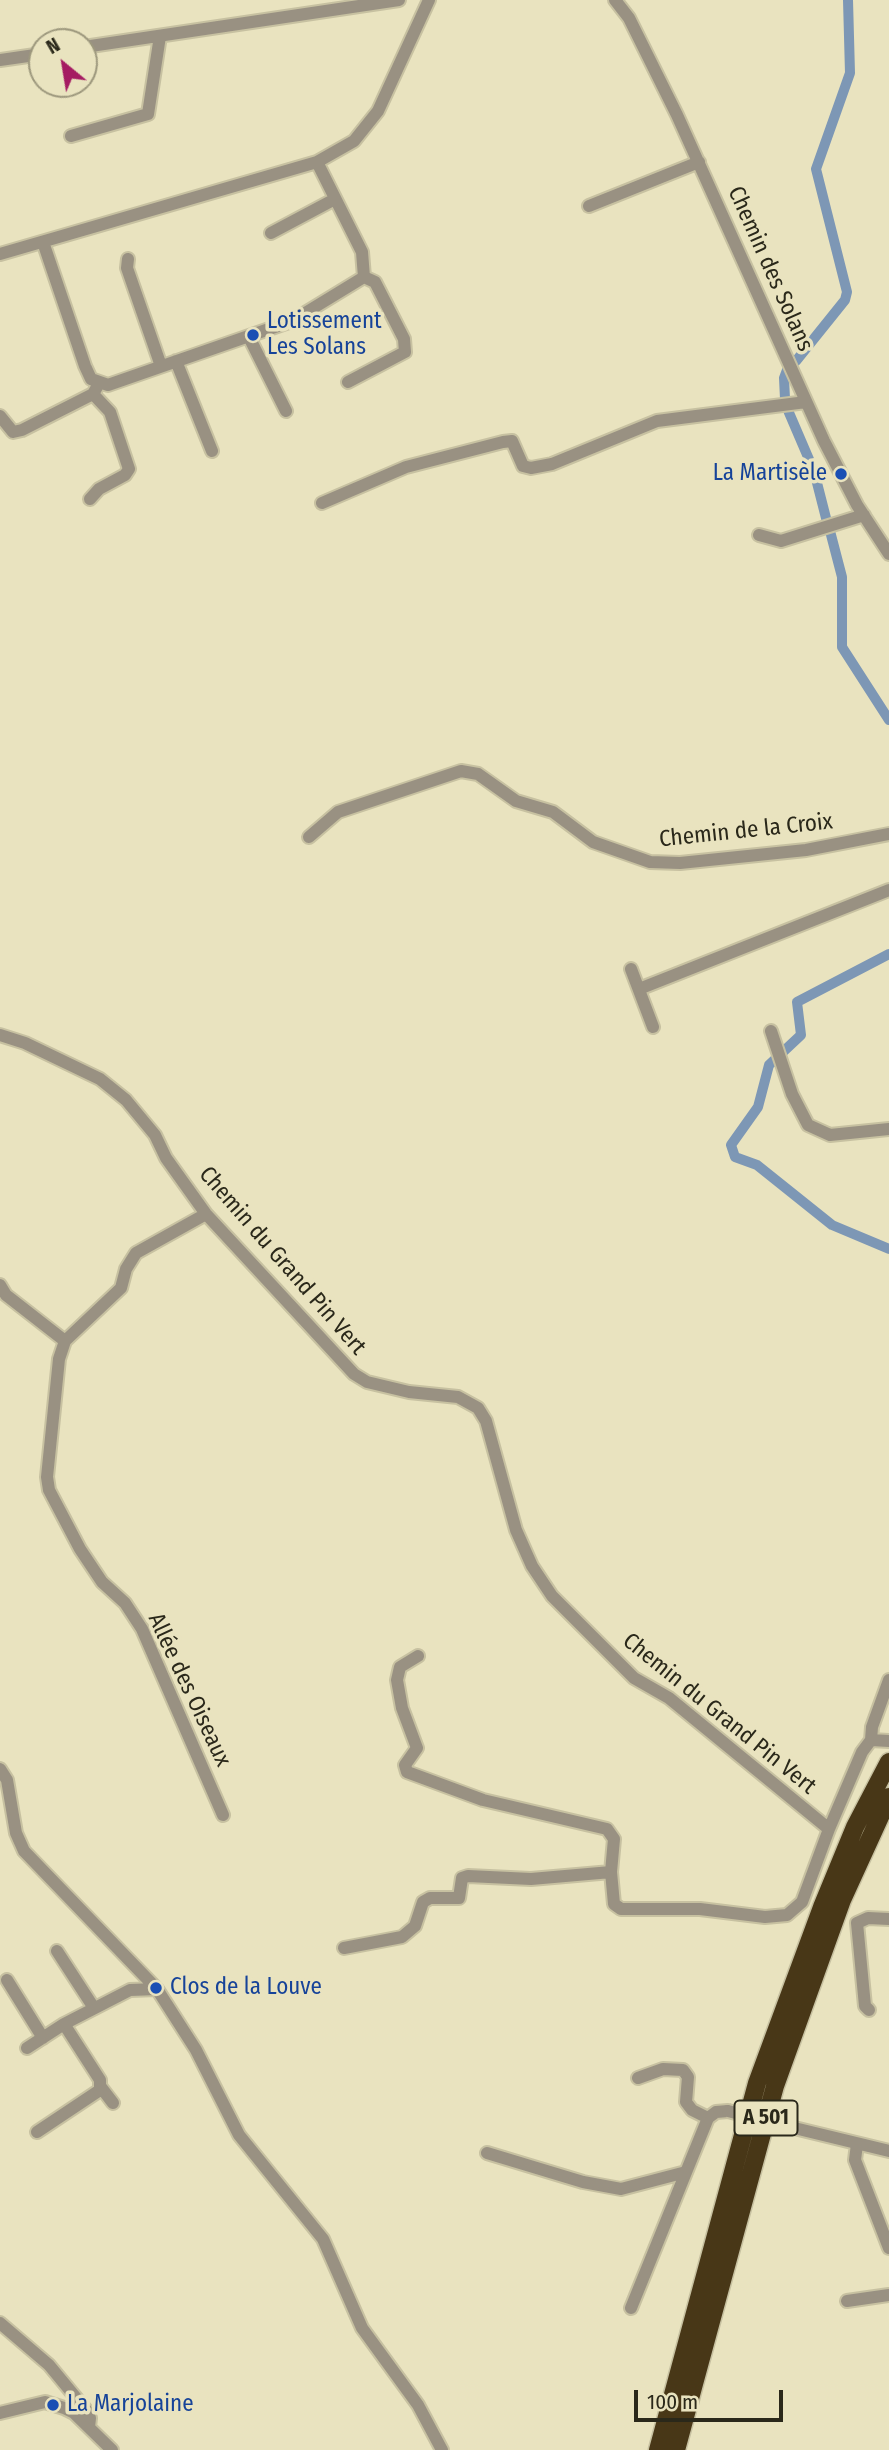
<!DOCTYPE html>
<meta charset="utf-8">
<style>
body{margin:0}
#map{position:relative;width:889px;height:2450px;overflow:hidden;background:#e9e3bf;font-family:"Fira Sans Condensed",sans-serif}
canvas{display:block}
.north{position:absolute;left:28px;top:28px;width:70px;height:70px;box-sizing:border-box;background:#e9e3bf;border:2px solid #9d987d;border-radius:50%;rotate:330deg;font-size:19px;font-weight:700;line-height:28px;text-align:center;color:#2a281a}
.north::after{content:'';display:block;margin:auto;width:24px;height:32px;background:#a51b62;clip-path:polygon(50% 0,100% 100%,50% 72%,0 100%)}
.scale{position:absolute;left:634px;top:2390px;width:149px;height:32px;box-sizing:border-box;border:4px solid #2a281a;border-top:0;padding-left:9px;font-size:21px;line-height:24px;white-space:nowrap;color:#2a281a;-webkit-text-stroke:5px #e9e3bf;paint-order:stroke}
</style>
<div id="map">
<canvas width="889" height="2450"></canvas>
<div class="north">N</div>
<div class="scale">100 m</div>
</div>
<script>
const ctx = document.querySelector('canvas').getContext('2d');
ctx.lineJoin = 'round';
const shape = rows => new Path2D(rows.map(r => 'M' + r).join(''));
function stroke(path, color, width, dash) { ctx.strokeStyle = color; ctx.lineWidth = width; ctx.lineCap = dash ? 'butt' : 'round'; ctx.setLineDash(dash || []); ctx.stroke(path); }
function write(font, color, halo, rows, align = 'center') {
  ctx.font = font + ' "Fira Sans Condensed",sans-serif'; ctx.lineWidth = 7; ctx.setLineDash([]); ctx.textBaseline = 'middle'; ctx.strokeStyle = halo; ctx.fillStyle = color; for (const [text, x, y, turn = 0] of rows) {
    ctx.save(); ctx.translate(x, y); ctx.rotate((+turn || 0) * Math.PI / 180); ctx.textAlign = isNaN(turn) ? turn : align; if (halo) ctx.strokeText(text, 0, 0); ctx.fillText(text, 0, 0); ctx.restore();
  }
}
stroke(shape([
 [796,361,845,300,847,292,816,169,850,73,848,0],
 [785,399,784,378,787,370],
 [787,408,814,471,827,522],
 [830,531,842,577,842,647,889,720],
 [889,954,797,1002,801,1035,769,1065,758,1107,731,1145,735,1157,757,1165,832,1225,889,1249]
]), '#7d97b5', 10);
const minor = shape([
 [615,0,629,18,677,115,824,441,857,505,889,554],
 [84,47,399,0],
 [0,60,42,54],
 [71,136,148,114,160,36],
 [589,206,699,162],
 [271,233,335,199],
 [43,242,85,366,91,379,108,385,292,321,364,277,362,252,317,162],
 [0,254,317,162,354,141,378,111,429,0],
 [128,259,127,268,161,366],
 [249,337,286,411],
 [176,361,212,451],
 [348,382,405,352,404,339,375,282,364,277],
 [0,416,13,432,22,430,93,394,97,387],
 [90,499,99,489,125,475,129,469,110,412,93,394],
 [322,503,406,467,503,442,512,441,523,466,531,468,552,464,657,421,806,402],
 [759,535,781,541,864,515],
 [309,837,338,812,461,771,478,774,516,801,553,812,593,842,650,862,680,863,806,850,889,834],
 [631,969,653,1027],
 [639,989,889,890],
 [771,1031,792,1094,808,1125,830,1135,889,1129],
 [0,1035,25,1043,100,1079,126,1100,155,1135,166,1158,206,1214,354,1374,367,1382,409,1392,458,1397,478,1408,486,1421,516,1530,532,1566,552,1596,634,1678,669,1698,829,1829],
 [206,1214,136,1253,126,1269,121,1288,65,1341,59,1359,47,1477,49,1490,80,1549,102,1582,125,1603,142,1629,223,1815],
 [0,1285,6,1295,65,1341],
 [418,1656,400,1667,397,1680,402,1708,417,1748,405,1765,407,1772,483,1800,607,1829,614,1839,611,1872],
 [871,1740,872,1727,889,1680],
 [871,1740,889,1741],
 [0,1769,7,1780,16,1833,24,1851,157,1989,196,2050,239,2135,323,2239,362,2328,418,2405,442,2450],
 [344,1948,402,1937,415,1926,423,1902,430,1898,459,1898,462,1878,468,1876,531,1879,611,1872,614,1904,621,1909,700,1909,765,1917,787,1915,802,1902,829,1829,862,1752,871,1740],
 [57,1951,94,2008],
 [7,1980,43,2038],
 [869,2010,865,2006,857,1923,868,1918,889,1919],
 [27,2048,64,2024,130,1990,157,1989],
 [638,2078,663,2069,683,2070,688,2077,686,2102,692,2110,708,2118],
 [100,2086,113,2103],
 [782,2125,889,2151],
 [37,2132,100,2090,100,2080,64,2024],
 [857,2144,855,2160,889,2248],
 [487,2153,583,2182,621,2189,686,2172],
 [847,2301,889,2295],
 [631,2308,708,2118,716,2112,728,2111],
 [0,2323,49,2365,87,2411,90,2418,89,2427],
 [0,2413,45,2402,64,2408,74,2413,112,2450]
]);
const highway = shape([
 [658,2450,757,2083,822,1907,855,1827,889,1762],
 [676,2450,775,2086,842,1900,889,1797]
]);
stroke(minor, '#c7c1a1', 16);
stroke(highway, '#c7c1a1', 21);
stroke(minor, '#999182', 12);
stroke(highway, '#483717', 18);
const minorBridge = shape([
 [728,2111,782,2125]
]);
stroke(minorBridge, '#c7c1a1', 16, []);
stroke(minorBridge, '#999182', 12);
for (const [x, y, r, color] of [
 [253,335,7,"#1a4fb4"],
 [841,474,7,"#1a4fb4"],
 [156,1988,7,"#1a4fb4"],
 [53,2405,7,"#1a4fb4"]
]) { const dot = new Path2D(); dot.arc(x, y, r, 0, 2 * Math.PI); ctx.fillStyle = color; ctx.fill(dot); stroke(dot, '#e9e3bf', 2.5); }
for (const [x, y, w] of [
 [766,2118,63]
]) { const box = new Path2D(); box.roundRect(x - w / 2, y - 17.5, w, 35, 5); ctx.fillStyle = '#e9e3bf'; ctx.fill(box); stroke(box, '#2a281a', 2); }
write('bold 21px', '#2a281a', null, [
 ["A 501",766,2118]
]);
write('23px', '#2a281a', '#e9e3bf', [
 ["Chemin des Solans",770,269,66],
 ["Chemin de la Croix",746,831,-6],
 ["Chemin du Grand Pin Vert",282,1261,49],
 ["Allée des Oiseaux",189,1690,65],
 ["Chemin du Grand Pin Vert",719,1714,39]
]);
write('23px', '#164399', '#e9e3bf', [
 ["Lotissement",267,322],
 ["Les Solans",267,348],
 ["La Martisèle",827,474,"right"],
 ["Clos de la Louve",170,1988],
 ["La Marjolaine",67,2405]
], 'left');
</script>
